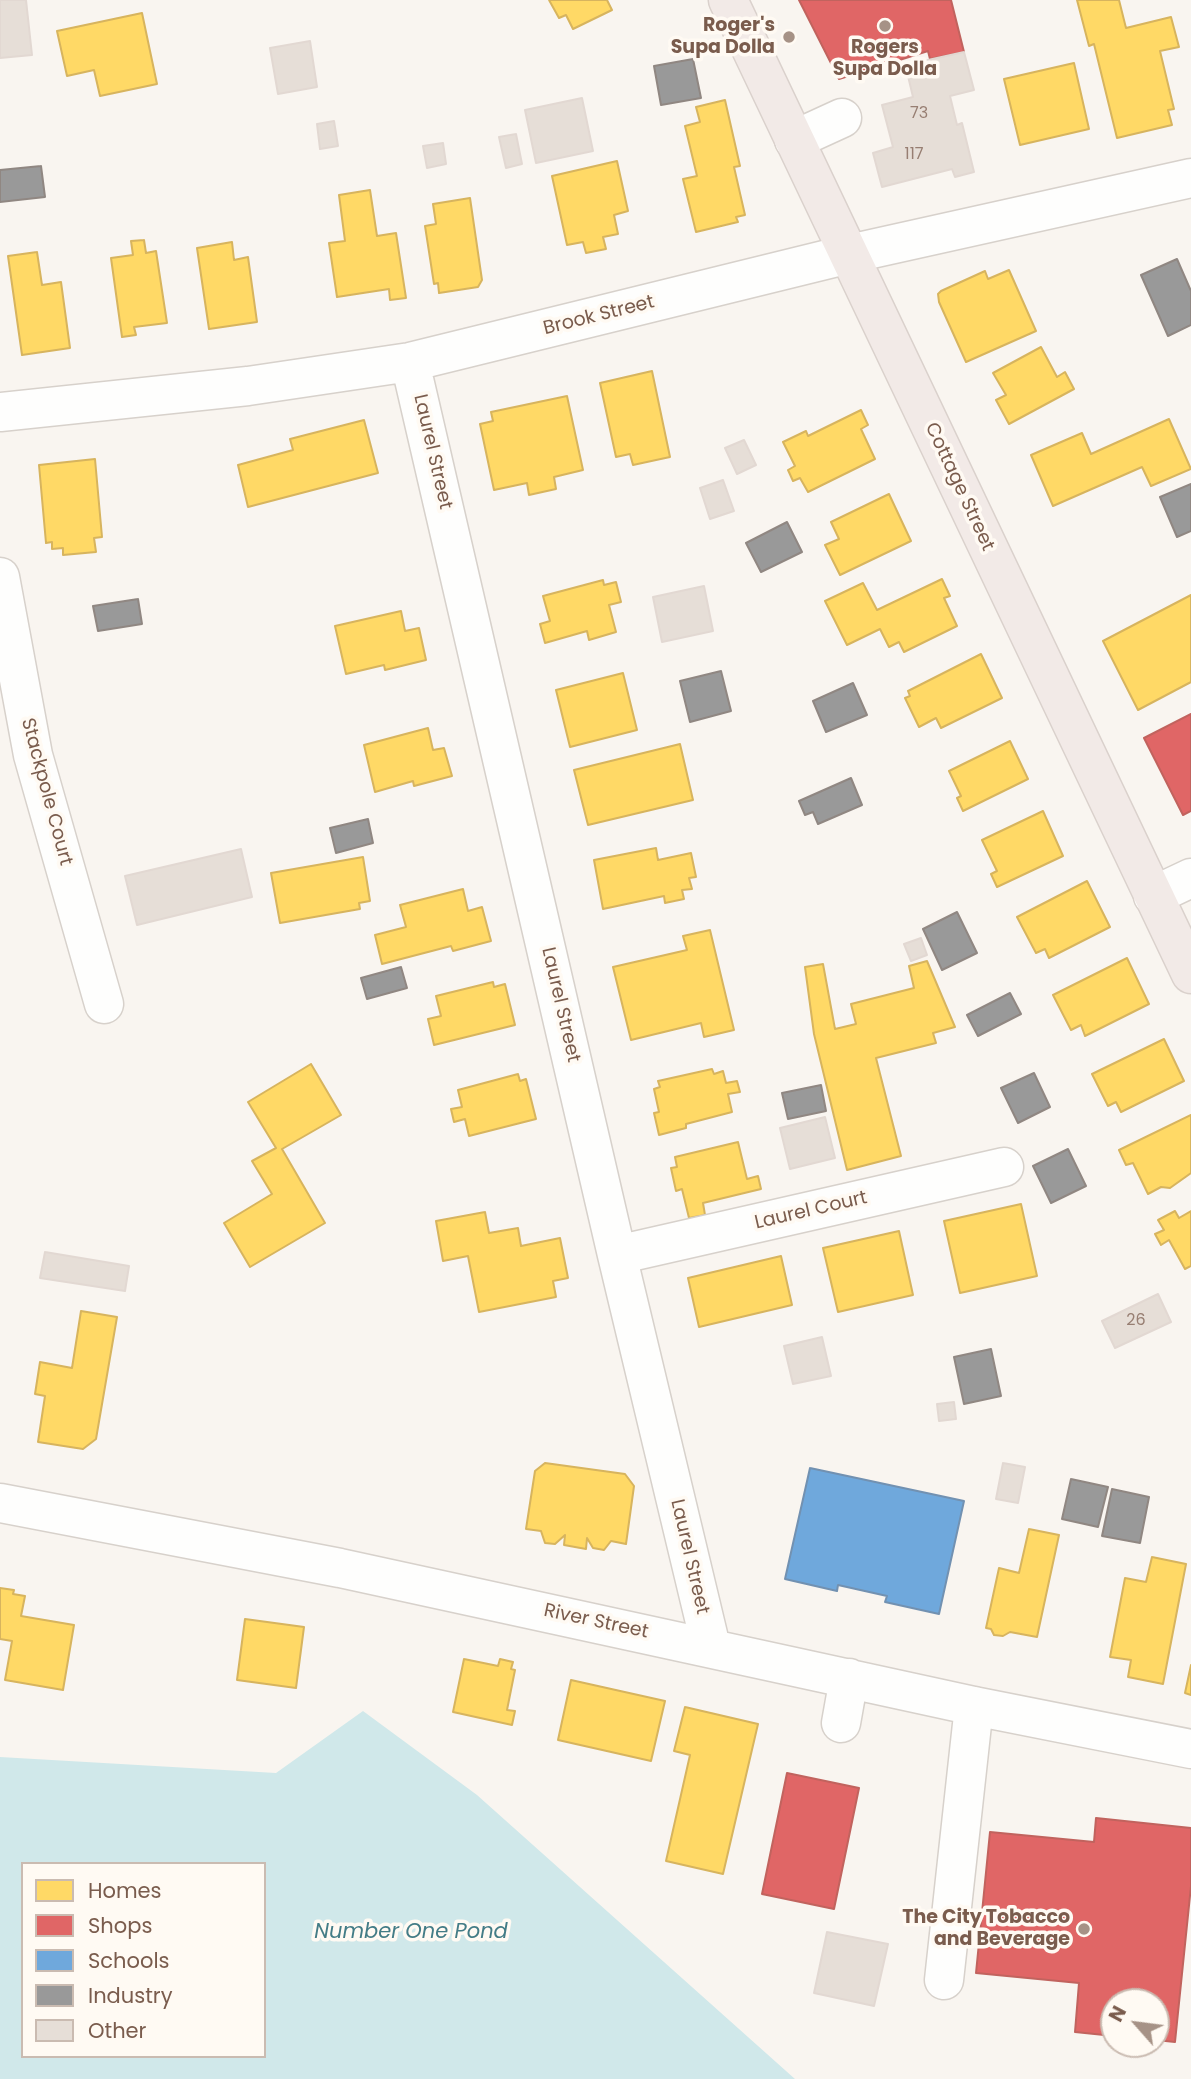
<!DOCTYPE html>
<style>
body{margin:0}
#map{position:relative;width:1191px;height:2079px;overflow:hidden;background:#f9f5f0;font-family:Poppins,sans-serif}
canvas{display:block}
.legend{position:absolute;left:21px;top:1862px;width:245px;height:196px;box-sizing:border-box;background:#fffaf3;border:2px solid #cabbb1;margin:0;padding:9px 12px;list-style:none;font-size:21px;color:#7a5c4d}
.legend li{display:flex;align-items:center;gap:14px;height:35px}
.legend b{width:35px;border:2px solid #cabbb1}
.north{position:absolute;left:1100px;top:1988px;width:70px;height:70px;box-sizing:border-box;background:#fffaf3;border:2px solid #cabbb1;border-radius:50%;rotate:298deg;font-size:19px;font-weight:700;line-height:28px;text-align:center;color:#7a5c4d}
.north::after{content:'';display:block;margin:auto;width:24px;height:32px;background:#a69286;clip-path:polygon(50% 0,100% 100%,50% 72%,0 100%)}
</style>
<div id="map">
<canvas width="1191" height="2079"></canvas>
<ul class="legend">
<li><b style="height:19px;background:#ffd966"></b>Homes</li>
<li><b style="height:19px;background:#e06666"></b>Shops</li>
<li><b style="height:19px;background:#6fa8dc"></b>Schools</li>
<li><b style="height:19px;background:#999"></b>Industry</li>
<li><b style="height:19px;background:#e6ded7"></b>Other</li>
</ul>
<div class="north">N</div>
</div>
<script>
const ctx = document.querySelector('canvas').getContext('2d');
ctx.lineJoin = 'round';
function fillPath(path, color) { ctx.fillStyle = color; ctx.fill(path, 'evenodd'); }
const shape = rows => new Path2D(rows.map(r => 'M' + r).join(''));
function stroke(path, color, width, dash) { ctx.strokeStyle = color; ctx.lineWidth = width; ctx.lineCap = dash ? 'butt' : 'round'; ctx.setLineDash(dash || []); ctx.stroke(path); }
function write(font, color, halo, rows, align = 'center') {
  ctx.font = font + ' Poppins,sans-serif'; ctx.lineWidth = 7; ctx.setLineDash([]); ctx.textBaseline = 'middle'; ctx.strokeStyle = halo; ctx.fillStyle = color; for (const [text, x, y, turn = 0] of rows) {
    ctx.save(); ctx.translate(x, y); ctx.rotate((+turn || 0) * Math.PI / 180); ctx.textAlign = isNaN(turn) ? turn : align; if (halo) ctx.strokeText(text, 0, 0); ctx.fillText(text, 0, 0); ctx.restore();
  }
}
fillPath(shape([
 [363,1711,477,1795,795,2079,0,2079,0,1757,276,1773],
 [23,1864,264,1864,264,2056,23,2056]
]), '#d0e8ea');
const homes = shape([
 [549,0,607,0,612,10,573,29,566,15,559,18,549,0],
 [1077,0,1119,0,1126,28,1171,17,1179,47,1160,51,1174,109,1168,110,1172,125,1117,138,1094,44,1089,46,1077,0],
 [142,13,157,84,100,96,94,70,67,76,57,31,142,13],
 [1074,63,1089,129,1020,145,1004,79,1074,63],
 [725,100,740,166,734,167,745,215,736,217,738,222,696,232,683,179,697,176,685,126,700,122,696,107,725,100],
 [617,161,628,211,614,215,618,234,603,237,606,249,586,253,583,242,567,245,552,176,617,161],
 [370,190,377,236,396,233,406,298,390,300,389,289,337,297,329,243,345,241,339,195,370,190],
 [470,198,482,280,478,287,439,293,438,283,434,284,425,226,436,224,433,204,470,198],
 [144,240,146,253,156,251,167,323,134,327,136,335,122,337,111,258,133,255,131,241,144,240],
 [232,242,234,260,248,257,257,322,209,329,197,248,232,242],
 [37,252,42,285,61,282,70,348,22,355,8,256,37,252],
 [1009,270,1036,331,966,362,939,302,938,294,941,291,985,271,988,279,1009,270],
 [1041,347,1057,377,1065,372,1074,389,1009,424,996,400,1006,395,993,373,1041,347],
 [652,371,670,457,633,465,630,454,616,457,600,383,652,371],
 [567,396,583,470,554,477,556,489,529,495,527,483,494,490,480,424,493,421,491,412,567,396],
 [861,410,868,425,861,429,875,459,808,492,800,478,793,481,788,470,795,466,783,442,806,431,808,436,861,410],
 [1169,419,1191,469,1151,486,1142,467,1053,506,1031,455,1082,433,1091,454,1169,419],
 [364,420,378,473,248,507,238,465,293,450,290,439,364,420],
 [95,459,102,537,94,538,96,552,63,555,63,548,52,549,52,542,46,543,39,465,95,459],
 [889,494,911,541,840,575,825,545,839,539,831,522,889,494],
 [942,579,950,596,944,598,957,626,904,652,899,642,889,647,880,629,847,645,825,601,863,583,877,610,942,579],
 [603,580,604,585,616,582,621,602,609,605,616,632,589,640,587,631,545,643,540,624,550,621,543,596,603,580],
 [1191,595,1191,682,1138,710,1103,641,1191,595],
 [401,611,405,631,419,628,426,660,385,670,384,665,346,674,335,626,401,611],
 [981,654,1002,698,941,728,936,718,919,727,905,698,910,696,908,691,981,654],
 [623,673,637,730,570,747,556,690,623,673],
 [428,728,433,750,444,748,452,776,414,786,413,781,375,792,364,745,428,728],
 [1010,741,1028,779,963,811,957,798,961,796,949,771,1010,741],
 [680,744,693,800,588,825,574,770,680,744],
 [1043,811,1063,856,997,887,991,874,997,871,982,840,1043,811],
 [656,848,658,860,691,853,696,877,689,878,692,889,682,890,684,899,665,903,664,896,603,909,594,860,656,848],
 [363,857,370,901,359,903,360,909,280,923,271,873,363,857],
 [1087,881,1110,927,1049,958,1045,949,1036,953,1017,917,1087,881],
 [463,889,468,911,482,907,491,941,453,951,451,946,382,964,375,935,406,927,400,905,463,889],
 [710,930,734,1030,704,1037,701,1023,631,1040,613,967,687,950,683,936,710,930],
 [1127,958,1149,1004,1085,1036,1081,1025,1071,1030,1053,995,1127,958],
 [927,961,955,1027,933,1033,936,1043,876,1058,901,1156,847,1170,814,1034,805,967,823,964,835,1029,856,1024,851,1004,914,988,909,966,927,961],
 [493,982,494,987,505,984,515,1025,434,1045,428,1019,441,1016,436,996,493,982],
 [1164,1039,1184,1081,1121,1112,1116,1102,1108,1106,1092,1074,1164,1039],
 [311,1064,341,1115,282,1149,325,1223,250,1267,224,1223,272,1194,252,1161,276,1148,248,1102,311,1064],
 [712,1069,714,1074,723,1071,726,1083,737,1081,740,1092,728,1094,732,1112,686,1124,686,1128,659,1135,654,1113,659,1112,654,1089,660,1087,658,1081,712,1069],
 [518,1074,520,1081,526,1079,536,1119,469,1136,465,1119,454,1122,451,1109,462,1107,458,1090,518,1074],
 [1191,1115,1191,1173,1170,1188,1161,1187,1148,1194,1133,1163,1126,1165,1119,1150,1191,1115],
 [738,1142,747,1179,758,1176,761,1189,703,1203,705,1215,689,1218,682,1189,676,1191,671,1168,677,1167,675,1157,738,1142],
 [1021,1204,1037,1276,960,1293,944,1221,1021,1204],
 [1175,1211,1179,1218,1191,1211,1191,1266,1185,1269,1169,1240,1161,1245,1155,1234,1164,1230,1158,1220,1175,1211],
 [485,1212,489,1233,518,1228,521,1246,560,1238,568,1278,553,1281,556,1297,479,1312,468,1256,443,1261,436,1221,485,1212],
 [899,1231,913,1295,838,1312,823,1248,899,1231],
 [781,1256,792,1305,699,1327,688,1278,781,1256],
 [81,1311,117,1317,96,1439,83,1449,38,1442,45,1396,35,1394,40,1362,72,1368,81,1311],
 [545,1463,625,1474,634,1486,626,1544,611,1541,604,1550,593,1548,587,1538,586,1549,564,1545,565,1535,555,1544,545,1543,541,1531,526,1529,535,1471,545,1463],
 [1029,1529,1059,1535,1037,1637,1010,1632,1003,1636,994,1635,991,1629,986,1628,999,1568,1019,1573,1029,1529],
 [1152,1557,1186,1564,1163,1684,1128,1677,1131,1660,1110,1657,1125,1578,1146,1582,1152,1557],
 [0,1588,14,1590,13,1594,25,1596,21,1616,74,1625,63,1690,5,1680,12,1641,0,1639,0,1588],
 [245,1619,304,1627,296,1688,237,1680,245,1619],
 [464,1659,498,1666,500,1659,513,1662,511,1669,515,1670,507,1710,515,1711,512,1725,453,1712,464,1659],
 [1191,1665,1191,1695,1185,1693,1191,1665],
 [571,1680,665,1701,651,1761,558,1740,571,1680],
 [685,1707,758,1724,723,1874,666,1861,690,1755,674,1751,685,1707]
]);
fillPath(homes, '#ffd966');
stroke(homes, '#d7b45e', 2);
const shops = shape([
 [799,0,951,0,964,52,930,59,928,51,839,79,799,0],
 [1191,714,1191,811,1183,815,1144,738,1191,714],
 [787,1773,859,1788,834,1909,762,1894,787,1773],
 [1096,1818,1191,1828,1191,1886,1175,2042,1156,2040,1156,2002,1114,2002,1114,2036,1075,2032,1079,1983,976,1973,990,1832,1094,1842,1096,1818]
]);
fillPath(shops, '#e06666');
stroke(shops, '#c1635e', 2);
const schools = shape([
 [810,1468,964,1501,939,1614,885,1602,887,1596,838,1585,837,1591,785,1579,810,1468]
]);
fillPath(schools, '#6fa8dc');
stroke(schools, '#7291b1', 2);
const industry = shape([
 [693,59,701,98,661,105,654,66,693,59],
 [41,166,45,197,0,202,0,170,41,166],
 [1177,259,1191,291,1191,325,1168,336,1141,275,1177,259],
 [1191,484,1191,531,1177,537,1160,497,1191,484],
 [787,522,802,552,761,572,746,543,787,522],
 [138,599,142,624,98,631,93,606,138,599],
 [721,671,731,711,690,722,680,681,721,671],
 [853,683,867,715,826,732,813,701,853,683],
 [851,778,862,805,818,824,813,812,805,815,799,801,851,778],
 [368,819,373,843,336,853,330,828,368,819],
 [957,912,977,953,942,970,923,929,957,912],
 [401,967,407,988,367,999,361,978,401,967],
 [1010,993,1021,1014,978,1036,967,1015,1010,993],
 [1034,1073,1050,1107,1018,1123,1001,1088,1034,1073],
 [821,1085,826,1111,788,1119,782,1093,821,1085],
 [1068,1149,1086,1186,1051,1203,1033,1166,1068,1149],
 [991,1349,1001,1396,964,1404,954,1357,991,1349],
 [1071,1479,1108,1487,1098,1527,1062,1519,1071,1479],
 [1112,1489,1149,1497,1140,1543,1102,1536,1112,1489]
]);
fillPath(industry, '#999');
stroke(industry, '#908782', 2);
const building = shape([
 [0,0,26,0,32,55,0,58,0,0],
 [310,41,317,87,278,94,270,48,310,41],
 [964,52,974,90,950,96,957,125,962,123,974,172,955,177,952,169,882,187,873,153,893,147,882,105,913,97,908,76,912,75,910,64,964,52],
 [582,98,593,151,536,163,525,110,582,98],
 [334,121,338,146,320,149,317,124,334,121],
 [516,134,522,164,506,168,499,137,516,134],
 [443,143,446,164,427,168,423,146,443,143],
 [744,440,756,465,737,474,725,448,744,440],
 [723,480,734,511,710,519,700,488,723,480],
 [704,586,713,631,662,642,653,597,704,586],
 [241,849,252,897,137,925,125,876,241,849],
 [921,938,927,955,911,961,904,944,921,938],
 [825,1117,835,1158,790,1169,780,1128,825,1117],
 [45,1252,129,1266,125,1291,40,1278,45,1252],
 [1158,1294,1171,1322,1115,1348,1102,1321,1158,1294],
 [822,1337,831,1376,793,1384,784,1346,822,1337],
 [954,1402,956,1419,939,1421,937,1404,954,1402],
 [1003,1463,1025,1467,1018,1503,996,1499,1003,1463],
 [827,1932,888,1944,874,2006,814,1993,827,1932]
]);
fillPath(building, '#e6ded7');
stroke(building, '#e2d8d2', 2);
const minor = shape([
 [794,140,842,118],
 [410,362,617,1255,711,1647],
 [0,412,248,386,410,362,849,254,1191,178],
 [0,577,33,755,104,1004],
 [1153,896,1191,878],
 [617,1255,1004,1167],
 [0,1503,340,1568,974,1706,1191,1749],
 [841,1723,849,1678],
 [944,1980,974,1706]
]);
const highway = shape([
 [728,0,1191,974]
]);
stroke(minor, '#d7d1cb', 41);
stroke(highway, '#dad1cc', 41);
stroke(minor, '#fefefd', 38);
stroke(highway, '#f2eae7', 38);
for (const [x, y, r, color] of [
 [885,26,7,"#a69286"],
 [789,37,7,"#a69286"],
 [1084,1929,7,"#a69286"]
]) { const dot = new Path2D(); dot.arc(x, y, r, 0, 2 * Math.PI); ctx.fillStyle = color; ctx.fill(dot); stroke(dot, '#fffaf3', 2.5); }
write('16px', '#977e72', null, [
 ["73",919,114],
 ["117",914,155],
 ["26",1136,1321]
]);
write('bold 19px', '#7a5c4d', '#fffaf3', [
 ["Roger's",775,26],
 ["Supa Dolla",775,48],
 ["Rogers",885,48,"center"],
 ["Supa Dolla",885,70,"center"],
 ["The City Tobacco",1070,1918],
 ["and Beverage",1070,1940]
], 'right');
write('19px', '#7a5c4d', '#fffaf3', [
 ["Brook Street",599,316,-14],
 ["Laurel Street",432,452,77],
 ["Cottage Street",959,487,65],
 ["Stackpole Court",46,792,75],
 ["Laurel Street",560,1005,77],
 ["Laurel Court",811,1211,-13],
 ["Laurel Street",689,1557,77],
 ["River Street",596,1622,12]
]);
write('italic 21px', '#437c86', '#fffaf3', [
 ["Number One Pond",411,1933]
]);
</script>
